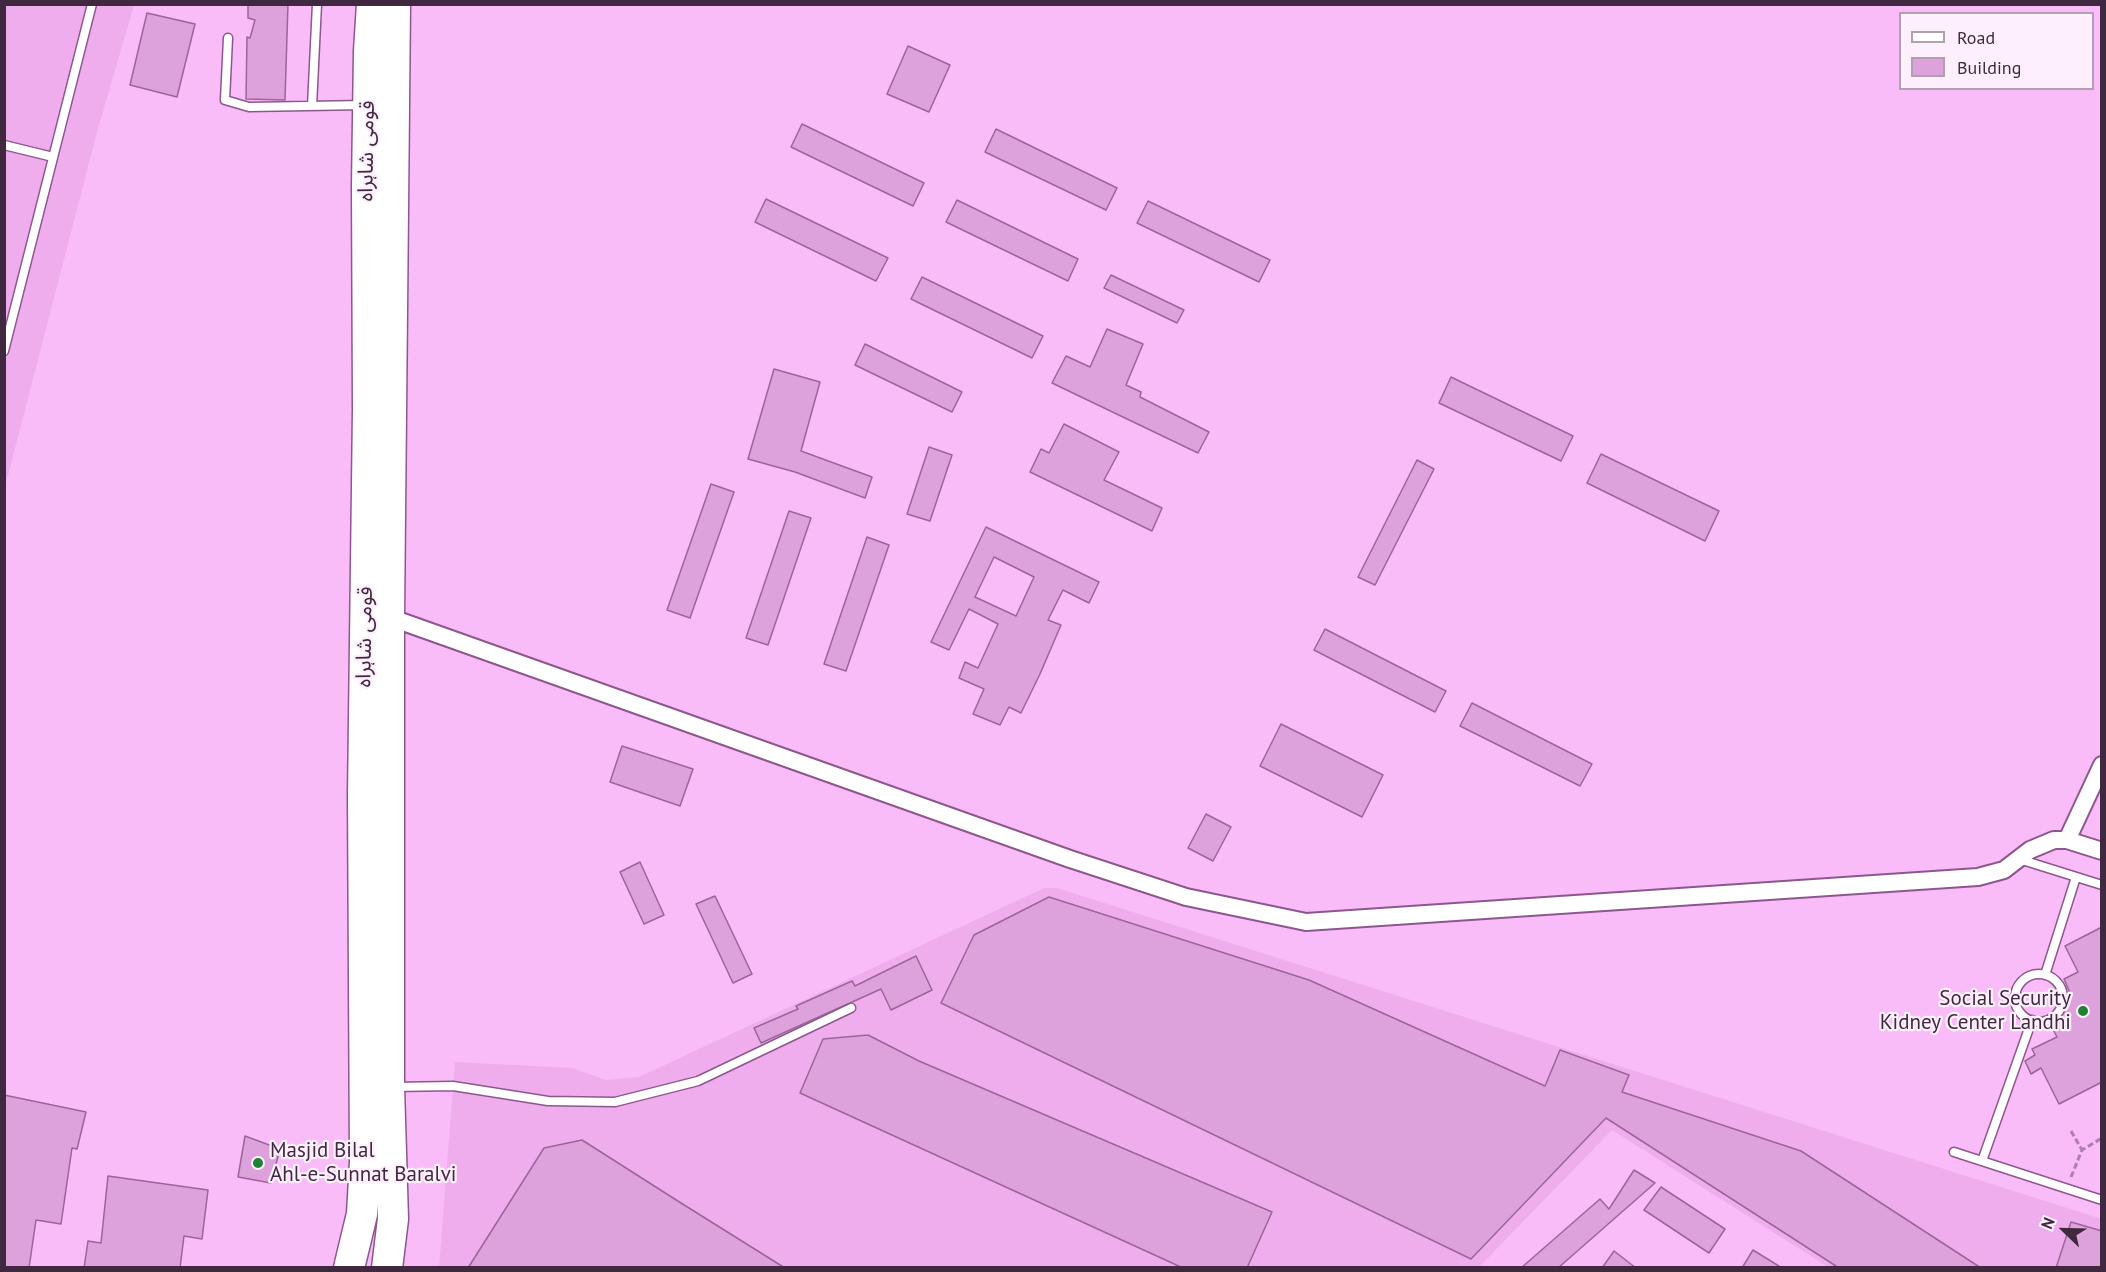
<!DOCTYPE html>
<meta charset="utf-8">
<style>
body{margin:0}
#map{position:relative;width:2106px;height:1272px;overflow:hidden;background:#f9bcf8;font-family:"PT Sans",sans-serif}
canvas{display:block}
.frame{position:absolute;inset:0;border:6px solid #402940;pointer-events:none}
.legend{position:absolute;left:1899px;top:12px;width:195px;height:78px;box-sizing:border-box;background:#fdf0fc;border:2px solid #b1a0b1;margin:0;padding:8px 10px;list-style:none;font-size:18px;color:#402940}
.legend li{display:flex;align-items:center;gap:12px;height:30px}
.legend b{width:30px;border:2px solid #b1a0b1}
.north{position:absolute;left:2034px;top:1200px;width:60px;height:60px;-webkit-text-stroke:4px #fdf0fc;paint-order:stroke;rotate:293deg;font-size:16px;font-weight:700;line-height:24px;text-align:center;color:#402940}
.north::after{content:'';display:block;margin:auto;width:21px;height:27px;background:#402940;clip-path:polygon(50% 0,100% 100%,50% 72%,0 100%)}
</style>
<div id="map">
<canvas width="2106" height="1272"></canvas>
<div class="frame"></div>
<ul class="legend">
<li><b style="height:8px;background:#fff"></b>Road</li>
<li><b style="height:16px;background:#dda2dc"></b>Building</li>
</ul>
<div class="north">N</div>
</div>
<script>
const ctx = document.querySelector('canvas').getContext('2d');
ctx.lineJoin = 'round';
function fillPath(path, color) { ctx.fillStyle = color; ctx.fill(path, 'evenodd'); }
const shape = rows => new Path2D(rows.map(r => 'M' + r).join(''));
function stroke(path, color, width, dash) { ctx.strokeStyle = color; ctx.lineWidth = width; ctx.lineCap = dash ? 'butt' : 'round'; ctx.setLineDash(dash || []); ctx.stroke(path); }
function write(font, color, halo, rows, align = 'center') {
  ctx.font = font + ' "PT Sans","Noto Sans Arabic",sans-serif'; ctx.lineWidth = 4.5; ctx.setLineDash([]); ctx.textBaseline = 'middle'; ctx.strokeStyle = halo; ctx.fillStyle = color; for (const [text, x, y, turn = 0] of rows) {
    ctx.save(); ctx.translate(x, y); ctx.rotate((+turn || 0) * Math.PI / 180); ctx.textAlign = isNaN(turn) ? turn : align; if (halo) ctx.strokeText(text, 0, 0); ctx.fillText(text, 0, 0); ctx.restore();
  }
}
fillPath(shape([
 [5,5,134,5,97,132,5,487],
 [1044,888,1057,888,2102,1219,2101,1267,1828,1267,1612,1130,1479,1267,439,1268,455,1062,572,1068,606,1080,639,1077]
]), '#efadee');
const building = shape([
 [248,4,288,4,285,100,246,99,247,37,250,38,255,20,248,18,248,4],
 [147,13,195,24,177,97,130,85,147,13],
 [908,46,950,65,929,112,887,94,908,46],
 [802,124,924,183,913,206,791,147,802,124],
 [996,129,1117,188,1106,210,985,152,996,129],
 [766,199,888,258,876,281,755,222,766,199],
 [957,200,1078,259,1068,281,946,222,957,200],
 [1148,201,1270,260,1259,282,1137,223,1148,201],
 [1111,275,1184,310,1177,323,1104,288,1111,275],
 [922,277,1043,336,1032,358,911,299,922,277],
 [1107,329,1143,344,1126,385,1141,392,1140,397,1209,432,1198,453,1052,383,1066,356,1090,367,1107,329],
 [865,344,962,392,952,412,855,365,865,344],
 [774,369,820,382,801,451,872,477,865,498,795,472,748,459,774,369],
 [1451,377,1573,436,1561,461,1439,403,1451,377],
 [1064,424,1119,452,1104,480,1162,508,1152,531,1030,472,1041,449,1049,453,1064,424],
 [929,447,952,455,930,521,907,514,929,447],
 [1601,454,1719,511,1705,541,1587,483,1601,454],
 [1417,460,1434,469,1375,585,1358,577,1417,460],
 [711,484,734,492,690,618,667,610,711,484],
 [789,511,811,518,768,645,746,638,789,511],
 [986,527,1099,582,1089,603,1063,590,1048,620,1061,625,1040,674,1021,713,1009,707,1000,725,973,714,984,689,959,678,965,662,978,668,998,624,969,609,949,650,931,642,986,527],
 [994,557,1034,577,1016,616,975,597,994,557],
 [867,537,889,545,846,671,824,664,867,537],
 [1325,629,1446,691,1435,712,1314,650,1325,629],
 [1472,703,1592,764,1580,786,1460,726,1472,703],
 [1281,724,1383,775,1362,817,1260,766,1281,724],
 [622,746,693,769,680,806,610,782,622,746],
 [1206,814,1231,827,1213,861,1188,848,1206,814],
 [640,862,664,915,644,924,620,872,640,862],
 [715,896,752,974,733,983,696,904,715,896],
 [1049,897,1309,980,1545,1086,1560,1050,1629,1075,1622,1092,1801,1151,1981,1268,1839,1268,1606,1118,1471,1259,941,1003,974,935,1049,897],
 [2102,927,2102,1082,2059,1104,2041,1068,2031,1074,2025,1061,2035,1055,2032,1049,2057,1037,2050,1024,2060,1017,2068,1005,2070,993,2064,979,2078,972,2065,946,2102,927],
 [916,956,932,990,891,1010,881,989,761,1043,754,1028,798,1009,796,1006,852,981,855,986,916,956],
 [868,1035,919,1061,1272,1212,1247,1268,1183,1268,800,1093,823,1039,868,1035],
 [4,1095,86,1112,77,1149,72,1148,61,1224,36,1220,29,1268,4,1268,4,1095],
 [245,1136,280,1149,271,1183,238,1177,245,1136],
 [582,1140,681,1203,785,1268,468,1268,544,1148,582,1140],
 [1634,1170,1655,1183,1558,1268,1521,1268,1600,1199,1609,1209,1634,1170],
 [108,1176,208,1190,202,1239,184,1236,180,1268,84,1268,88,1241,101,1243,108,1176],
 [1661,1187,1725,1229,1709,1253,1644,1210,1661,1187],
 [2071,1222,2102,1231,2102,1268,2056,1268,2071,1222],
 [1753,1250,1782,1268,1742,1268,1753,1250],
 [1614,1251,1636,1268,1602,1268,1614,1251]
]);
fillPath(building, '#dda2dc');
stroke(building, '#9c649b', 1.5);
const lane = shape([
 [228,38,225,100,249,107,365,105],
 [312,106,317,4],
 [4,145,53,157],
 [4,351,92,4],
 [2019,859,2102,885],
 '2015 998a24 24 0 1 1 48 0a24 24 0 1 1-48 0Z',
 [2045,975,2076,877],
 [393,1087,453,1086,548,1101,615,1102,698,1081,851,1008],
 [1954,1152,2102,1200],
 [1982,1161,2032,1020]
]);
const street = shape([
 [389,617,1070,859,1186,897,1306,922,1978,877,2004,870,2030,850,2054,840,2067,840,2102,851],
 [2067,840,2102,765]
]);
const highway = shape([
 [349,1268,362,1214,365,1162,363,796,368,409,367,186,369,51,372,4],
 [387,1268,393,1219,389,1087,389,617,395,4]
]);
stroke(lane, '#8d578d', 11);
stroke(street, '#8d578d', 20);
stroke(highway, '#8d578d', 33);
stroke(shape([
 [2071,1131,2082,1150],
 [2071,1177,2082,1150,2102,1138]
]), '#ad7fac', 3, [6, 3]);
stroke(lane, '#fff', 8);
stroke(street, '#fff', 16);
stroke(highway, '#fff', 30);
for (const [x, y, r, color] of [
 [2083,1011,6,"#1e8235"],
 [258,1163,6,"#1e8235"]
]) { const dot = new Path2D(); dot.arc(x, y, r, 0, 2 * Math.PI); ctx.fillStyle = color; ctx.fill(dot); stroke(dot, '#fdf0fc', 2); }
write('21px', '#402940', '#fdf0fc', [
 ["قومی شاہراہ",367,151,-89],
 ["قومی شاہراہ",365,637,-89]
]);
write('21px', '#402940', '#fdf0fc', [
 ["Social Security",2071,999],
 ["Kidney Center Landhi",2071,1023],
 ["Masjid Bilal",270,1151,"left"],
 ["Ahl-e-Sunnat Baralvi",270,1175,"left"]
], 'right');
</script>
